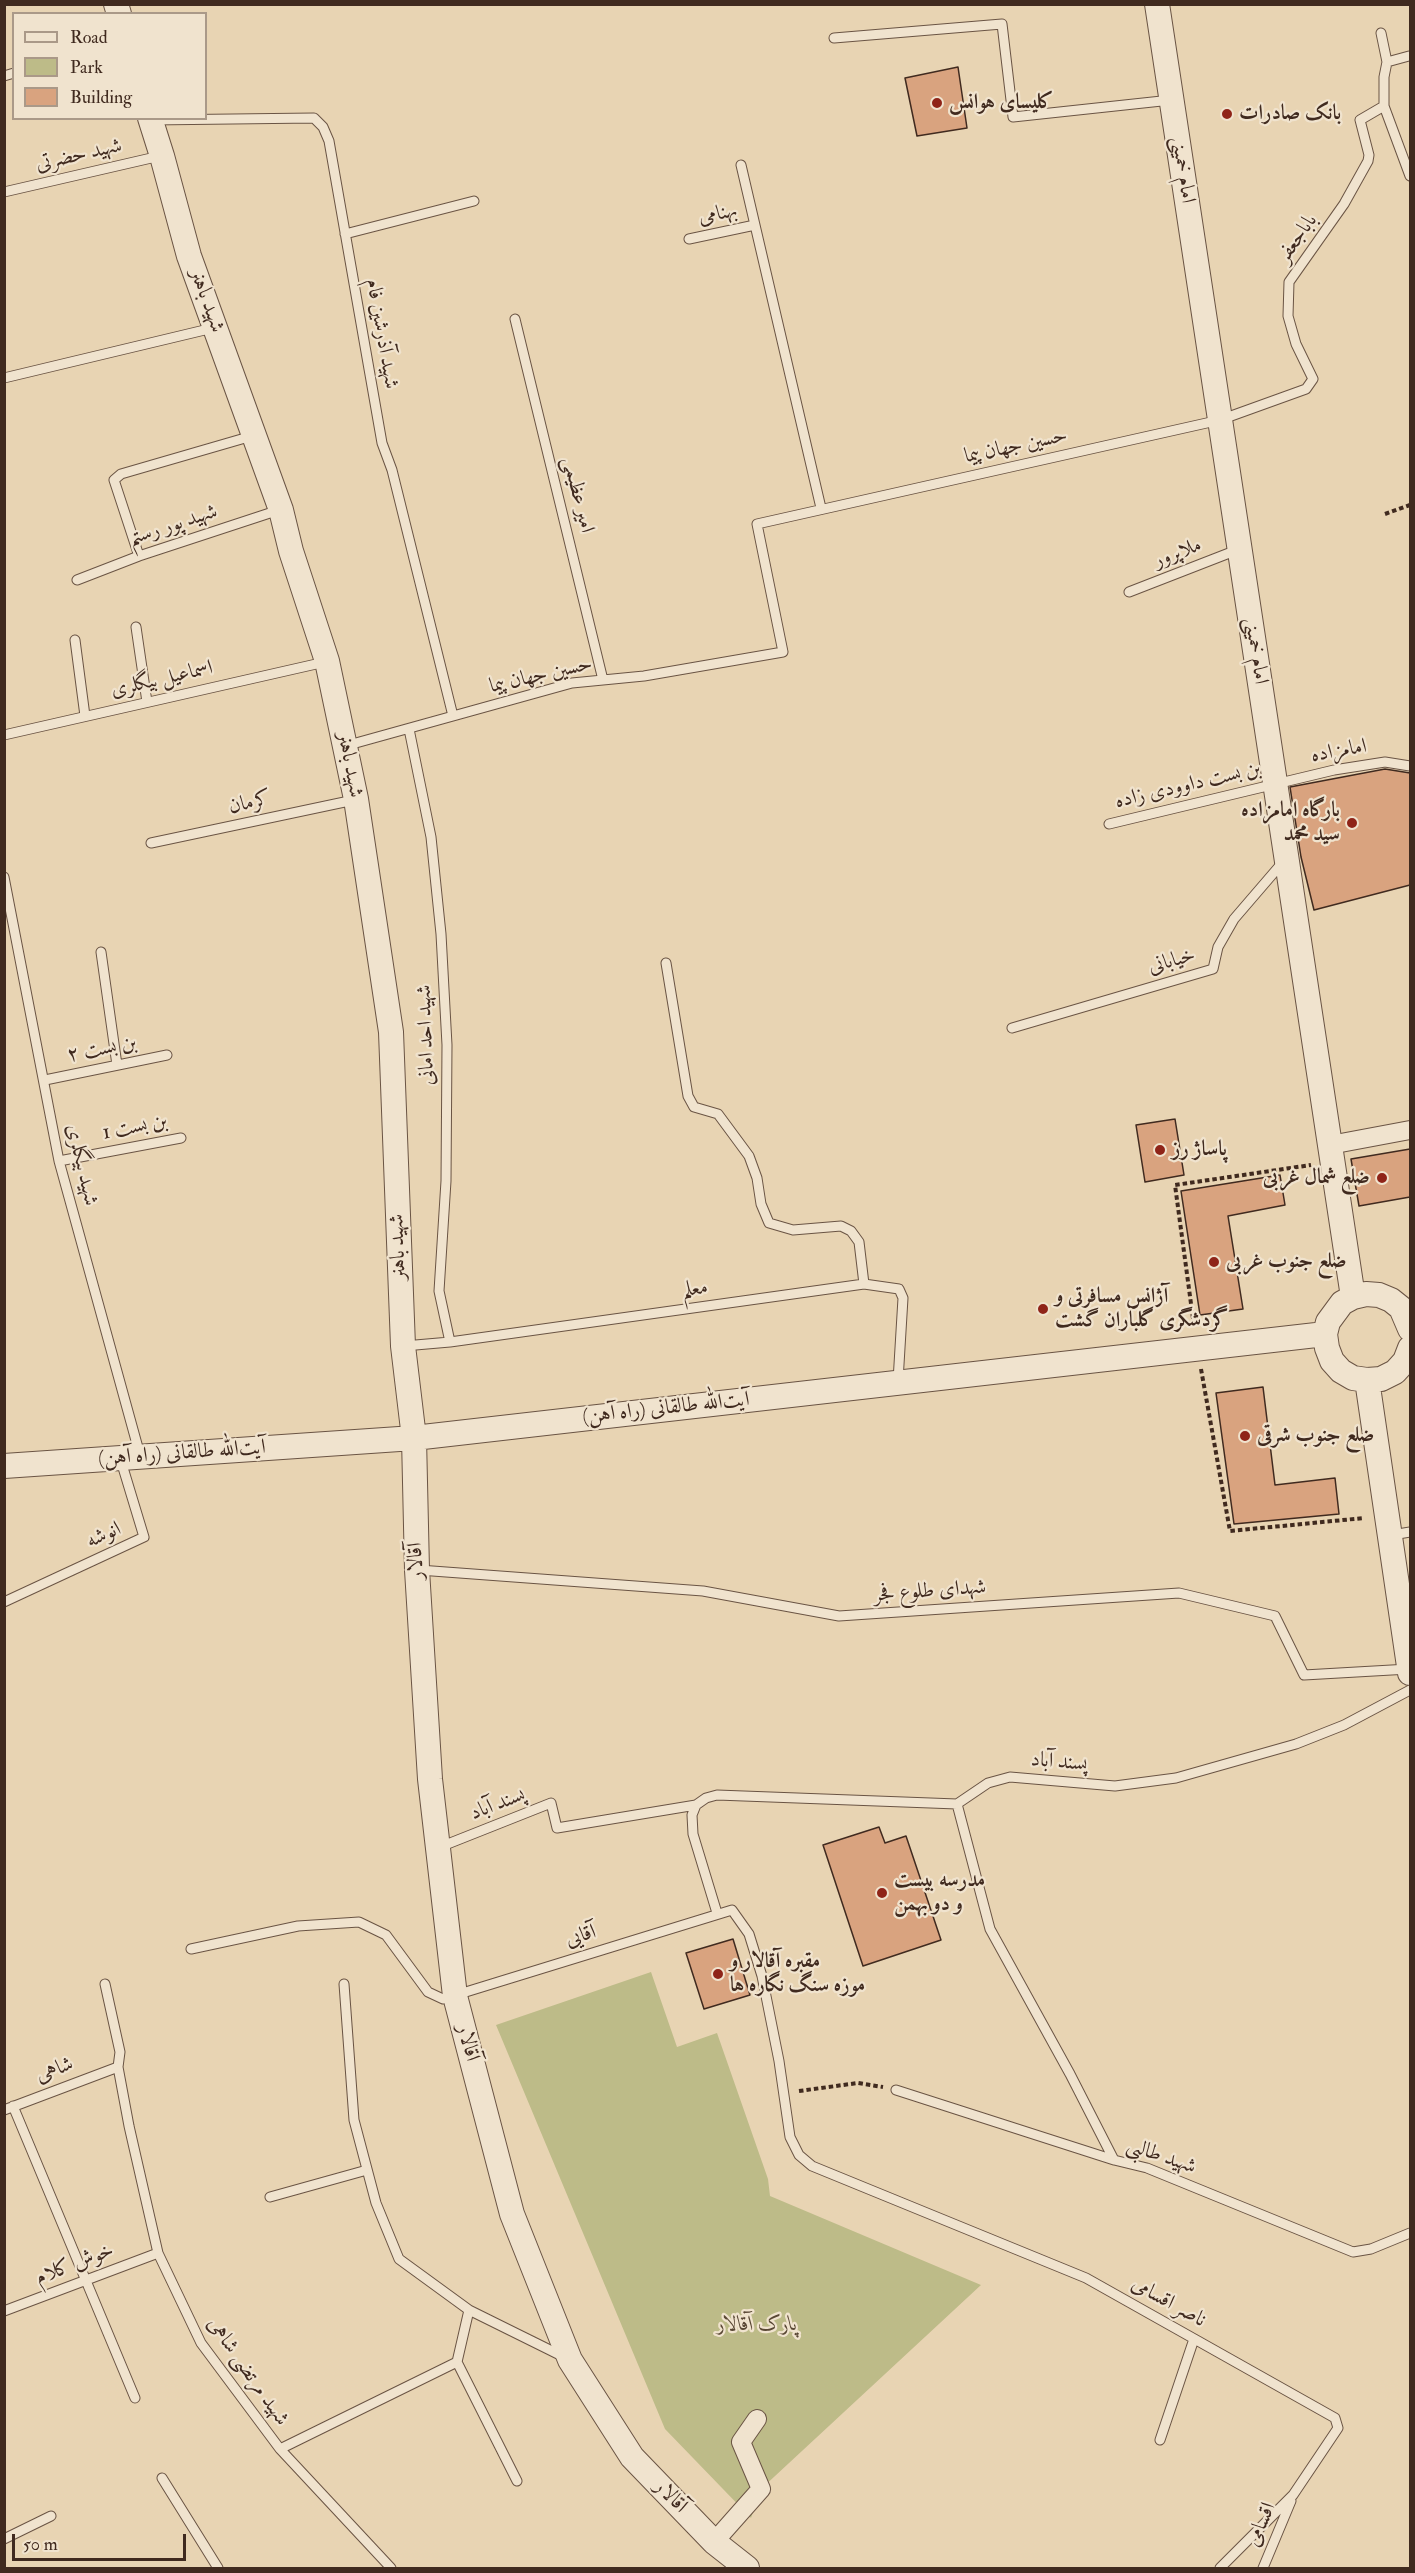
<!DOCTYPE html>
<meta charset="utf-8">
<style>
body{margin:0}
#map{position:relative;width:1415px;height:2573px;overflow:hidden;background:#e8d4b3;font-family:"IM FELL Double Pica",serif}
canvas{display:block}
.frame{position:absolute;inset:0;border:6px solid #402a1f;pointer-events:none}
.legend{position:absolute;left:12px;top:12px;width:195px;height:108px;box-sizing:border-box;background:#f0e3ce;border:2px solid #a98;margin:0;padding:8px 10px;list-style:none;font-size:18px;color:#402a1f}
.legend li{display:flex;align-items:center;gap:12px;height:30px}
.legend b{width:30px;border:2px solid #a98}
.scale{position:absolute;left:12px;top:2534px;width:174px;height:27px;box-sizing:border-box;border:3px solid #402a1f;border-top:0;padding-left:8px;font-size:18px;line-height:21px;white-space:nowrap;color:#402a1f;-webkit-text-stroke:4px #f0e3ce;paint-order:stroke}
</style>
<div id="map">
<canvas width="1415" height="2573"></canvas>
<div class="frame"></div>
<ul class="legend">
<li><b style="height:8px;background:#f0e3ce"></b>Road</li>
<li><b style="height:16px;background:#bdbb88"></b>Park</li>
<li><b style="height:16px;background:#d9a37f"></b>Building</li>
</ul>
<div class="scale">50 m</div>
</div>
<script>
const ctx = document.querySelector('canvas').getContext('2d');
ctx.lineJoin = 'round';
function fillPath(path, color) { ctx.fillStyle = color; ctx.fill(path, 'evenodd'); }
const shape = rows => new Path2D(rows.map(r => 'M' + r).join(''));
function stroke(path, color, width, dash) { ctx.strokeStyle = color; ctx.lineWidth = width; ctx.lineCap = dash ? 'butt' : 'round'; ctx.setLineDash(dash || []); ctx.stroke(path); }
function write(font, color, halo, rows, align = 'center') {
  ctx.font = font + ' "IM FELL Double Pica",Amiri,serif'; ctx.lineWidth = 4.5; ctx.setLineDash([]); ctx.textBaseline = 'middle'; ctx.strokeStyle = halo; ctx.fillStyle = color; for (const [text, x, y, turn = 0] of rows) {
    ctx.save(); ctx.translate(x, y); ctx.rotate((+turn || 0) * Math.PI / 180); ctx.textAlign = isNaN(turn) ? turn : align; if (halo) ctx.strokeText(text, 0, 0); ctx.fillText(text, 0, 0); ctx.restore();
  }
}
fillPath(shape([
 [651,1972,677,2047,717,2033,768,2179,770,2196,981,2285,761,2489,751,2518,665,2429,496,2025]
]), '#bdbb88');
const building = shape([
 [958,67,967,128,917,136,905,78,958,67],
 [1385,769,1410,773,1410,885,1314,910,1301,857,1290,787,1385,769],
 [1175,1119,1184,1175,1145,1182,1136,1125,1175,1119],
 [1410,1149,1410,1197,1359,1206,1351,1159,1410,1149],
 [1280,1175,1285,1205,1228,1216,1243,1309,1200,1315,1181,1191,1280,1175],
 [1263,1387,1275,1485,1335,1478,1339,1514,1234,1524,1216,1393,1263,1387],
 [879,1827,885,1843,906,1836,941,1940,863,1966,823,1845,879,1827],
 [733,1939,750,1995,704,2009,686,1953,733,1939]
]);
fillPath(building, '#d9a37f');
stroke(building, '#402a1f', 1.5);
const service = shape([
 [1381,33,1387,62,1409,56],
 [834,38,1002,24,1013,117,1171,100],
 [4,76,14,73],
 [1384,106,1384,77,1387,62],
 [151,120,314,118,323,127,329,141,382,443,392,470,453,716],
 [741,165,821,508],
 [4,192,160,156],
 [345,234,474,201],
 [689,239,755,225],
 [515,319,603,680],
 [4,378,213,328],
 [139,556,114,480,121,474,252,436],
 [77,580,139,556,279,510],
 [1129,592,1237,550],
 [136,627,147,702],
 [75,640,85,716],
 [409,729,431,837,441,934,447,1045,446,1181,439,1291,450,1342],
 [4,735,325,662],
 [345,746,572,683,644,676,783,652,757,524,1220,420,1306,389,1313,379,1296,344,1288,316,1289,282,1344,204,1368,161,1369,155,1360,120,1384,106,1410,176],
 [1109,824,1334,770,1385,762,1410,766],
 [151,843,354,800],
 [4,877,59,1161,140,1455],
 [101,952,117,1065],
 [666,963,688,1096,694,1107,718,1114,749,1156,757,1178,761,1204,769,1223,793,1230,841,1226,851,1231,859,1242,864,1284],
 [1012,1028,1213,969,1218,947,1234,919,1283,862],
 [45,1080,167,1055],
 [59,1161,181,1138],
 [404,1346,450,1342,864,1284,899,1289,903,1298,898,1381],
 [1392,1535,1410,1532],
 [419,1570,703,1591,839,1616,1179,1593,1275,1616,1304,1675,1409,1669],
 [4,1602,144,1537,121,1461],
 [957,1804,990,1929,1070,2074,1114,2160],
 [440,1847,551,1803,557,1828,696,1805],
 [717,1913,693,1834,692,1815,696,1805,706,1798,717,1795,957,1804,988,1783,1010,1777,1115,1786,1176,1778,1296,1744,1344,1725,1410,1690],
 [191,1949,298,1926,359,1922,386,1935,428,1992,443,1999,732,1910,749,1934,762,1976,779,2061,790,2137,799,2155,812,2166,1086,2278,1335,2418,1338,2428,1293,2495,1220,2568],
 [105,1984,120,2052,118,2067,129,2126,158,2253,201,2343,280,2449,391,2568],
 [344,1984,354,2120,376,2203,399,2259,469,2310],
 [896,2090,1114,2160,1147,2168,1353,2252,1371,2249,1410,2233],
 [13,2106,135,2398],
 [4,2110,118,2067],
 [270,2197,367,2170],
 [4,2311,158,2253],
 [457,2362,517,2481],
 [1160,2440,1194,2339],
 [280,2449,457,2362,469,2310,564,2357],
 [162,2478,218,2568],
 [4,2539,51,2516],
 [1263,2568,1291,2501]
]);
const minor = shape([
 [1330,1145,1410,1130],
 [714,2542,761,2489,741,2442,757,2419]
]);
const tertiary = shape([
 [116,4,119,14],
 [1157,4,1353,1297],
 [150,118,162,156,189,256,281,510,291,551,327,661,356,799,391,1032,403,1346,414,1438,417,1570,430,1779,455,1996,512,2214,570,2360,632,2457,714,2542,747,2568],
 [1410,1329,1401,1308,1391,1300,1379,1295,1366,1294,1353,1297,1342,1303,1328,1322,1325,1334,1327,1348,1332,1361,1341,1371,1353,1378,1367,1380,1381,1379,1395,1372,1405,1361,1410,1348],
 [1367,1380,1410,1673],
 [4,1466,414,1438,1325,1334]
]);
stroke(service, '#6a5444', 11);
stroke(minor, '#6a5444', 20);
stroke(tertiary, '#6a5444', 26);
stroke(shape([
 [1385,514,1410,505],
 [1194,1326,1175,1185,1311,1165],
 [1201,1369,1230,1531,1364,1518],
 [799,2091,858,2083,883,2087]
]), '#402a1f', 4, [4.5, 3]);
stroke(service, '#f0e3ce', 9);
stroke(minor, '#f0e3ce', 18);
stroke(tertiary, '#f0e3ce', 24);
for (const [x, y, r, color] of [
 [937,103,6,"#8f2418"],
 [1227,114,6,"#8f2418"],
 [1352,823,6,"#8f2418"],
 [1160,1150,6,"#8f2418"],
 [1382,1178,6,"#8f2418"],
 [1214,1262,6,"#8f2418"],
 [1043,1309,6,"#8f2418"],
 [1245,1436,6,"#8f2418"],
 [882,1893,6,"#8f2418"],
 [718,1974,6,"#8f2418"]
]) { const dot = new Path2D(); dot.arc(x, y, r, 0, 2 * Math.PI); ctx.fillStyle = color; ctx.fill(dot); stroke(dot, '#f0e3ce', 2); }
write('bold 21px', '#402a1f', '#f0e3ce', [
 ["کلیسای هوانس",949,103],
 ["بانک صادرات",1239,114],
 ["بارگاه امامزاده",1340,811,"right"],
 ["سید محمد",1340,835,"right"],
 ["پاساژ رز",1172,1150],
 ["ضلع شمال غربی",1370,1178,"right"],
 ["ضلع جنوب غربی",1226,1262],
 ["آژانس مسافرتی و",1055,1297],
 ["گردشگری گلباران گشت",1055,1321],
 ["ضلع جنوب شرقی",1257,1436],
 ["مدرسه بیست",894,1881],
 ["و دو بهمن",894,1905],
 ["مقبره آقالار و",730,1962],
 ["موزه سنگ نگاره ها",730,1986]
], 'left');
write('21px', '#402a1f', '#f0e3ce', [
 ["شهید حضرتی",79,156,-13],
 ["امام خمینی",1182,170,81],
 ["بهنامی",718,215,-12],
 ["باباجعفر",1298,239,-55],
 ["شهید باهنر",206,301,70],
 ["شهید آذرشین فام",381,334,80],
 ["حسین جهان پیما",1016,447,-12],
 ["امیر عظیمی",577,495,76],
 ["شهید پور رستم",173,526,-18],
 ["ملاپرور",1178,554,-21],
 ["امام خمینی",1255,651,81],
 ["حسین جهان پیما",541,676,-13],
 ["اسماعیل بیگلری",162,680,-13],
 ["امامزاده",1339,752,-10],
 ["شهید باهنر",349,765,79],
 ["بن بست داوودی زاده",1188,786,-13],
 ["کرمان",250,804,-12],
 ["خیابانی",1172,962,-16],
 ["شهید احد امانی",427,1035,-92],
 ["بن بست ۲",102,1050,-11],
 ["بن بست 1",135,1128,-11],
 ["شهید بیگلری",81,1165,77],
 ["شهید باهنر",399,1247,-92],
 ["معلم",695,1290,-8],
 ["(راه آهن) آیت‌الله طالقانی",666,1409,-6],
 ["(راه آهن) آیت‌الله طالقانی",182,1454,-4],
 ["انوشه",104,1536,-25],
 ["آقالار",417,1561,-92],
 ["شهدای طلوع فجر",930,1592,-4],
 ["پسند آباد",1059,1763,5],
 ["پسند آباد",498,1805,-21],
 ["آقایی",581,1937,-18],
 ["آقالار",467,2043,75],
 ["شاهی",55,2071,-21],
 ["شهید طالبی",1161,2157,19],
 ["خوش کلام",75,2265,-21],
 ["ناصر اقسامی",1168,2303,29],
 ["شهید مرتضی شاهی",247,2372,55],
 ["آقالار",670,2497,46],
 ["اقسامی",1262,2525,-67]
]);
write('italic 21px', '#594734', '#f0e3ce', [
 ["پارک آقالار",757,2325]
]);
</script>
